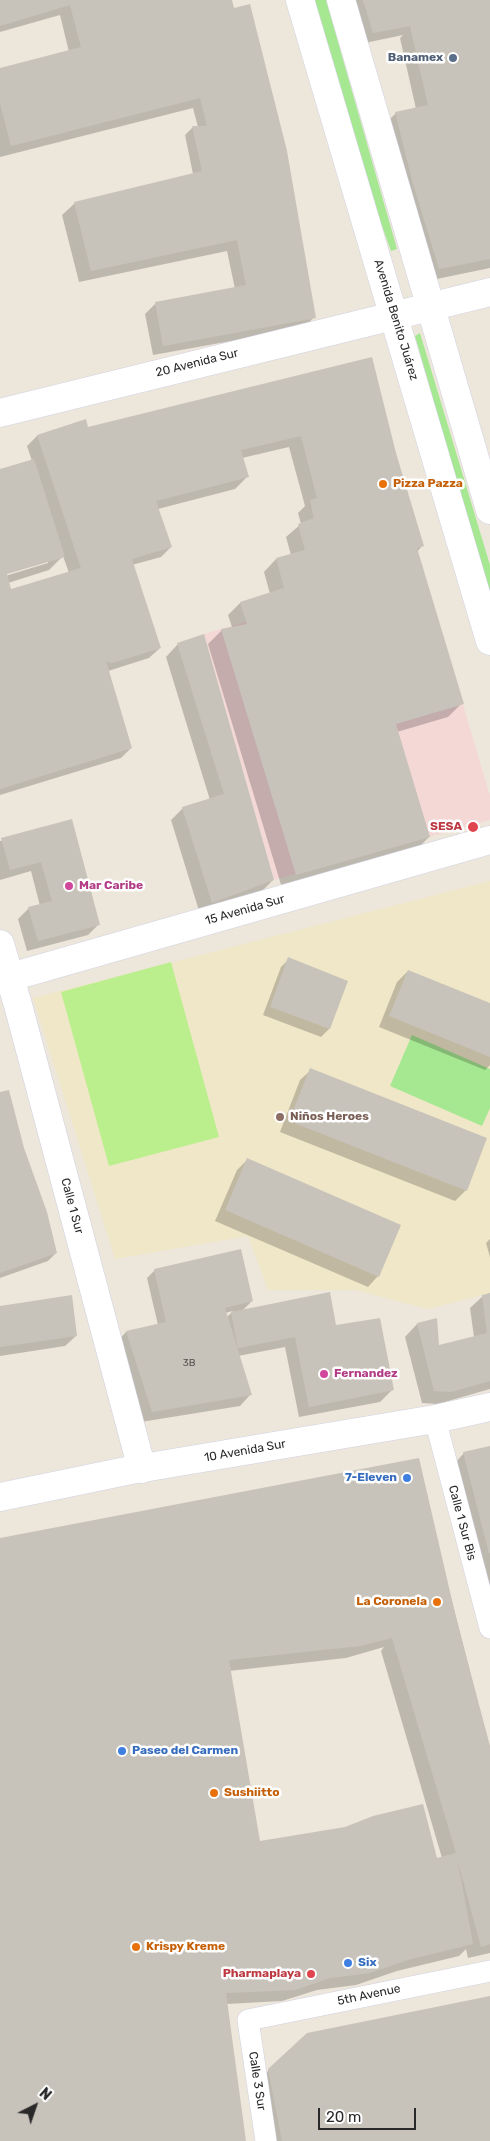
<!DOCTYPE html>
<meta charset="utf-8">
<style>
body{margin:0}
#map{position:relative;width:490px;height:2141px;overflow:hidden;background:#ede6da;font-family:Rubik,sans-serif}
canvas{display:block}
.north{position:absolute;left:10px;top:2081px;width:50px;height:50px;-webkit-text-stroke:4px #fff;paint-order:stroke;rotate:41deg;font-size:14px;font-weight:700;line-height:20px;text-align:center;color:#292929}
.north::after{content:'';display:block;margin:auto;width:18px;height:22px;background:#292929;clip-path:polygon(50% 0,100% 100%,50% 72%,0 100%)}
.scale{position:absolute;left:318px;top:2108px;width:98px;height:22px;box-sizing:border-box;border:2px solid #292929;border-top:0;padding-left:6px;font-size:15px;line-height:18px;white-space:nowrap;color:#292929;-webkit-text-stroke:4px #fff;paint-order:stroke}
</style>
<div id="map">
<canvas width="490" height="2141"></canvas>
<div class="north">N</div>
<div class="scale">20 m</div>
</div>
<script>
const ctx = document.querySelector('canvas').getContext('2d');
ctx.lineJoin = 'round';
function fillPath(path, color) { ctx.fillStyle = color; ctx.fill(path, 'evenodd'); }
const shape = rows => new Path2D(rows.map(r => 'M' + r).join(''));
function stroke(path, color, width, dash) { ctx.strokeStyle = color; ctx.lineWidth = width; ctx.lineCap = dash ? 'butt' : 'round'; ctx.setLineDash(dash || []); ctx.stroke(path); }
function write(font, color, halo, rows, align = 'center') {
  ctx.font = font + ' Rubik,sans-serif'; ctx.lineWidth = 5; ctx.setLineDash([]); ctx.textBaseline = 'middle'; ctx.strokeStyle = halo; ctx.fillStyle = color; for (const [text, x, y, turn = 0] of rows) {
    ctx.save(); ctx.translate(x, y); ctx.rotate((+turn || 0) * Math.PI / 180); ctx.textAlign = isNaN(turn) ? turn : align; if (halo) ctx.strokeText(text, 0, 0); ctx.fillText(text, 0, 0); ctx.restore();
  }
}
fillPath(shape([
 [490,881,490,1293,428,1309,355,1290,268,1290,248,1236,115,1259,33,998]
]), '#f0e7c8');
fillPath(shape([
 [423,570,490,796,490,820,274,880,204,634]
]), '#f4d8d6');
fillPath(shape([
 [315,0,326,0,397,249,391,251,381,223],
 [420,333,490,565,490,597,415,336],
 [412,1035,490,1069,490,1108,482,1126,390,1086]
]), '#a6e792');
fillPath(shape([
 [171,962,219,1137,109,1166,61,992]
]), '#bbef8d');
fillPath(shape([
 [0,0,231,0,314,317,304,328,153,355,145,314,156,303,235,289,227,251,79,282,62,215,75,203,193,174,185,135,192,128,198,127,193,108,0,157,0,69,69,52,60,15,0,32],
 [347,0,490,0,490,268,427,281,383,126,395,114,416,109,400,38,403,35,360,44],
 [372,358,395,454,422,546,417,552,462,703,448,717,397,732,429,837,415,851,282,888,208,644,222,630,232,627,228,615,240,603,270,594,264,572,276,559,291,555,286,537,301,524,298,513,305,506,289,447,242,458,247,477,235,489,158,509,171,547,161,557,132,565,160,648,149,658,108,671,131,748,121,758,0,795,0,470,32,461,27,446,37,436,88,428],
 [63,556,69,573,10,591,8,583,49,570],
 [48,560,48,563,2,577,1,575],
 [178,644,273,880,261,892,200,914,171,820,183,808,210,800,166,657],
 [71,821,99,924,88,935,27,951,18,919,29,908,40,906,31,871,0,880,0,841],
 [289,959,347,982,329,1029,321,1037,263,1015,281,967],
 [408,971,490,1005,490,1065,485,1070,379,1027,397,982],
 [311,1070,466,1190,455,1201,280,1132,300,1080],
 [0,1093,23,1148,56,1253,48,1261,0,1278],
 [247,1160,378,1276,368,1287,215,1221,237,1170],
 [490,1239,490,1257,486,1243],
 [155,1270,252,1301,242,1311,336,1327,392,1390,380,1402,299,1417,285,1347,238,1356,250,1395,240,1406,141,1422,116,1343,126,1332,158,1325,147,1278],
 [233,1311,226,1318,225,1313],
 [490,1294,490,1389,438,1404,422,1403,405,1337,417,1324,438,1346,474,1337,470,1308,483,1296],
 [0,1307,76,1336,65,1346,0,1356],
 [490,1447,490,1611,454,1464,464,1453],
 [0,1538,445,1574,490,1749,490,1953,468,1958,466,1949,459,1956,397,1971,356,1985,317,1990,282,2001,227,2004,245,2141,0,2141],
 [384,1647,381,1651,442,1858,436,1859,259,1842,229,1671,346,1658],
 [490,1997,490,2141,268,2141,256,2083,269,2070]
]), '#0003');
fillPath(shape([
 [0,0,232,0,234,8,250,4,287,151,316,318,163,346,155,302,246,285,237,240,91,271,74,202,202,171,192,126,207,126,200,98,11,146,0,103,0,68,81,47,70,5,0,26],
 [363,0,490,0,490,259,439,269,412,180,395,112,428,105,410,26,373,33],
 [372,357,396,453,424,546,417,548,464,704,396,724,430,837,296,875,221,629,247,624,240,602,284,588,276,558,305,550,298,524,314,518,310,500,317,498,301,436,241,450,249,477,156,501,172,547,132,559,161,648,112,663,106,661,132,748,0,789,0,469,34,459,65,557,7,574,11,589,81,568,37,435,86,419,88,427],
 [204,634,274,880,212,903,182,807,224,794,177,643],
 [72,819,100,925,38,941,28,907,52,901,41,862,10,870,1,838],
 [288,957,348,981,330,1029,270,1007],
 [408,970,490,1003,490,1057,389,1016],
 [310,1068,487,1138,467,1191,289,1121],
 [9,1090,24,1148,47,1212,57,1253,0,1273,0,1092],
 [247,1158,401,1225,379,1277,225,1210],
 [241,1249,253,1301,225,1308,252,1395,152,1412,126,1331,166,1322,154,1269],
 [330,1292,336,1325,380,1318,394,1390,309,1407,295,1337,238,1348,231,1312],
 [490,1293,490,1381,451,1392,434,1391,417,1323,437,1318,439,1345,487,1333,482,1295],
 [72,1295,77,1336,0,1347,0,1306],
 [490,1446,490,1553,489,1553,463,1452],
 [419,1458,457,1622,490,1746,490,1944,481,1947,457,1858,473,1944,411,1959,370,1973,330,1978,295,1990,226,1993,246,2141,0,2141,0,1538],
 [392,1638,456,1853,437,1858,423,1804,373,1816,345,1827,260,1841,229,1660,360,1646],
 [490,1996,490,2141,282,2141,268,2069,307,2033]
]), '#c8c3ba');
const pedestrian = shape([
 [435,1419,490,1628],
 [266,2141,248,2020,490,1971]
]);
const minor = shape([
 [0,413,490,292],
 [0,944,18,1005,142,1469],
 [0,980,490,840],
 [0,1497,131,1470,435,1419,490,1407]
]);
const tertiary = shape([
 [300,0,490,641],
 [341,0,490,510]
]);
stroke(pedestrian, '#cfd1e3', 22);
stroke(minor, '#cfd1e3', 29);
stroke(tertiary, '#cfd1e3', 29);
stroke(pedestrian, '#fff', 21);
stroke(minor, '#fff', 28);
stroke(tertiary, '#fff', 28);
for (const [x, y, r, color] of [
 [453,58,5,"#5c6f8a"],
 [383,484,5,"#e8710a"],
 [473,827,6,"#e0444e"],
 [69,886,5,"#d1479c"],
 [280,1117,5,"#8d6e63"],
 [324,1374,5,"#d1479c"],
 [407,1478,5,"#3f7fe0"],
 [437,1602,5,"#e8710a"],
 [122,1751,5,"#3f7fe0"],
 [214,1793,5,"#e8710a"],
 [136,1947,5,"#e8710a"],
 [348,1963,5,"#3f7fe0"],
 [311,1974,5,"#e0444e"]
]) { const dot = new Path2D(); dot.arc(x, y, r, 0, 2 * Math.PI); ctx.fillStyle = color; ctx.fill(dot); stroke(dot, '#fff', 2); }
write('10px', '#51504d', null, [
 ["3B",189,1363]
]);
write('bold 12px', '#4e5e75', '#fff', [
 ["Banamex",443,58]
], 'right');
write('12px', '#292929', '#fff', [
 ["Avenida Benito Juárez",396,320,73],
 ["20 Avenida Sur",197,363,-14],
 ["15 Avenida Sur",245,910,-16],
 ["Calle 1 Sur",72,1206,75],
 ["10 Avenida Sur",245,1451,-10],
 ["Calle 1 Sur Bis",462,1523,75],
 ["5th Avenue",369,1995,-12],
 ["Calle 3 Sur",257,2081,81]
]);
write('bold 12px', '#c56008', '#fff', [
 ["Pizza Pazza",393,484],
 ["La Coronela",427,1602,"right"],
 ["Sushiitto",224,1793],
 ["Krispy Kreme",146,1947]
], 'left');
write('bold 12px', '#be3a42', '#fff', [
 ["SESA",462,827],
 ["Pharmaplaya",301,1974]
], 'right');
write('bold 12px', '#b23c85', '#fff', [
 ["Mar Caribe",79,886],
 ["Fernandez",334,1374]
], 'left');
write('bold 12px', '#785e54', '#fff', [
 ["Niños Heroes",290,1117]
], 'left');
write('bold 12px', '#366cbe', '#fff', [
 ["7-Eleven",397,1478,"right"],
 ["Paseo del Carmen",132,1751],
 ["Six",358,1963]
], 'left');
</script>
